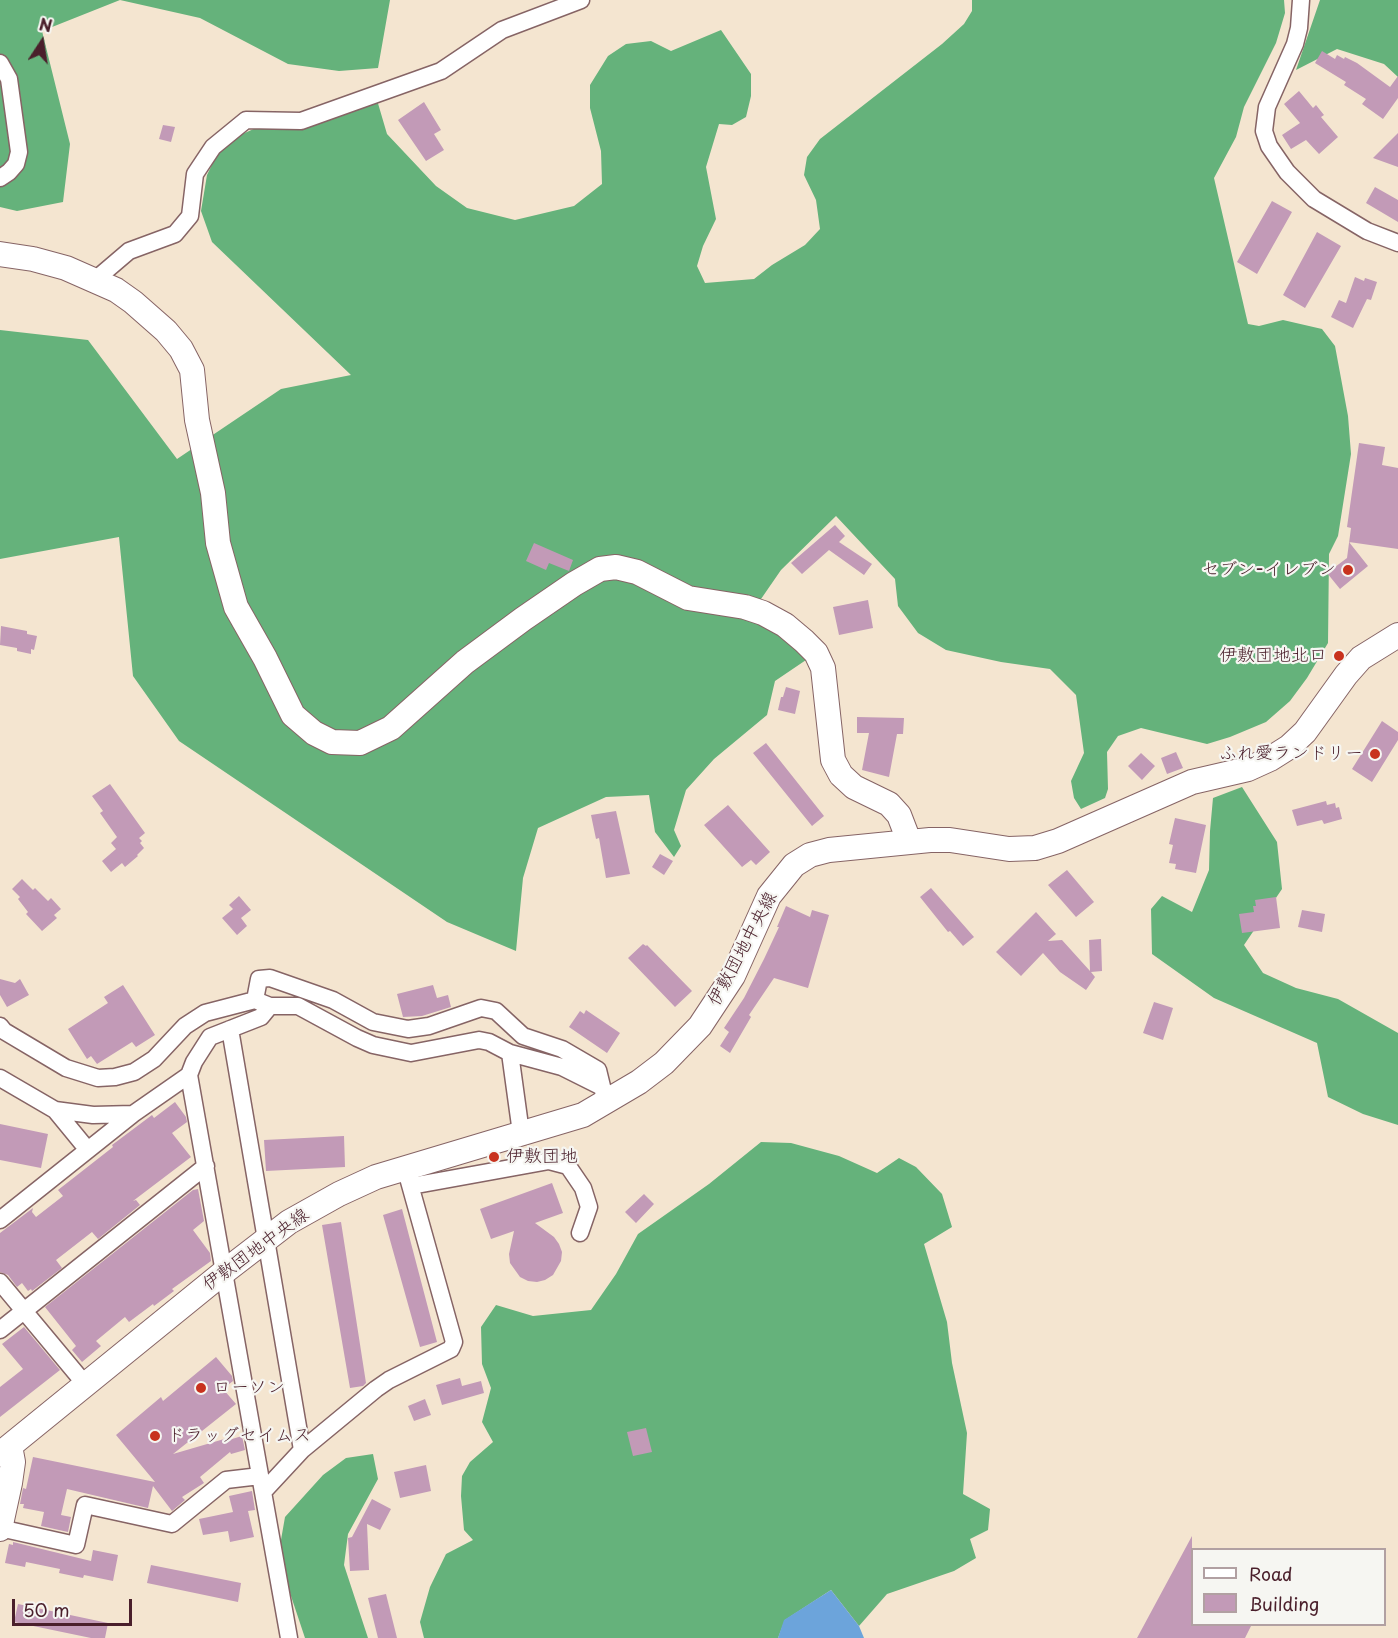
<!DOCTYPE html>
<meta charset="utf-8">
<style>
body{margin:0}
#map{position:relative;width:1398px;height:1638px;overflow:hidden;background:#f4e5d0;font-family:"Playpen Sans",sans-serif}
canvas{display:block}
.legend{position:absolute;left:1191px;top:1548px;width:195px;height:78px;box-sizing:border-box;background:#f6f6f2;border:2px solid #b1a0a2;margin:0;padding:8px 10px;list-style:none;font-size:18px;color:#4a1f2b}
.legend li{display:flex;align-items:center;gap:12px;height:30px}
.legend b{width:30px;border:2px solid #b1a0a2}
.north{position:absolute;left:12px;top:12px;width:60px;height:60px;-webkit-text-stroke:4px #f6f6f2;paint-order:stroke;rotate:12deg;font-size:16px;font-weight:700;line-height:24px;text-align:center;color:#4a1f2b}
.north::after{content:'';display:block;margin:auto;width:21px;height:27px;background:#4a1f2b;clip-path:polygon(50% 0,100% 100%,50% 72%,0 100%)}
.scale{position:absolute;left:12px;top:1599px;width:120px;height:27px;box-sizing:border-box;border:3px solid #4a1f2b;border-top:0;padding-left:8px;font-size:18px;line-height:21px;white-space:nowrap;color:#4a1f2b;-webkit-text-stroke:4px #f6f6f2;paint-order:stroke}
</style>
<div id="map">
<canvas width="1398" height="1638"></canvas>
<ul class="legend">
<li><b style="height:8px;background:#fff"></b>Road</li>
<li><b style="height:16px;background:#c29ab7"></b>Building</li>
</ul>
<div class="north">N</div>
<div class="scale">50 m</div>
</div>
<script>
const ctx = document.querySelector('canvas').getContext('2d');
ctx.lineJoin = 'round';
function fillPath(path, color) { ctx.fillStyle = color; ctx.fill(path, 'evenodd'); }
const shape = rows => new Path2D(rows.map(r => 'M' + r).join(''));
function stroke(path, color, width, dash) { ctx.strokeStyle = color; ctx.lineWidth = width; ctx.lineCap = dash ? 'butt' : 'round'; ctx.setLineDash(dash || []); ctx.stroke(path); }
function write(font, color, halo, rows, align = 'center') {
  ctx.font = font + ' "Playpen Sans","Klee One",sans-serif'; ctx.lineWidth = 4.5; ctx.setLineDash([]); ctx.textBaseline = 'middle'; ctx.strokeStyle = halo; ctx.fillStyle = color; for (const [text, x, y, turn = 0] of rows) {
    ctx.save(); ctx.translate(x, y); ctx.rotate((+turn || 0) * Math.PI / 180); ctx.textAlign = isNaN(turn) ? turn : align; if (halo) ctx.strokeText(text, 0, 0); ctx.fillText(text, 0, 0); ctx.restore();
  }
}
fillPath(shape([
 [0,0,390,0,378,68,339,71,288,64,200,18,120,0,42,31,70,144,63,202,17,211,0,207],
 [972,0,1284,0,1285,13,1276,43,1244,107,1236,137,1214,178,1248,324,1259,326,1283,320,1322,329,1335,346,1348,416,1351,454,1338,536,1329,554,1328,643,1307,678,1290,701,1266,722,1230,737,1207,744,1141,728,1118,736,1107,752,1108,789,1105,798,1081,809,1074,798,1071,781,1084,753,1076,695,1050,669,1001,662,946,650,918,633,898,606,895,579,836,516,781,570,761,599,759,622,800,650,806,660,775,681,767,715,714,759,686,790,674,830,681,846,674,857,655,832,649,795,606,797,538,828,523,878,516,951,447,922,179,741,133,676,119,537,0,559,0,330,88,340,177,459,281,389,351,375,212,242,201,211,207,175,218,152,231,139,256,128,307,128,377,100,387,134,436,186,467,208,515,220,574,206,602,184,601,151,590,108,590,85,608,56,626,44,651,41,671,51,721,30,751,74,751,96,746,117,732,125,719,124,706,167,716,219,703,246,697,266,705,283,754,279,772,265,805,245,820,229,816,200,804,175,807,157,820,139,942,44,964,24,972,11],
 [1320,0,1398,0,1398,77,1384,64,1337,49,1296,70],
 [1242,787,1277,842,1282,889,1244,945,1263,973,1296,988,1338,999,1398,1033,1398,1125,1363,1114,1328,1097,1317,1043,1214,998,1152,954,1151,909,1162,896,1192,912,1209,870,1210,831,1213,798],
 [761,1142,791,1143,839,1156,877,1173,899,1158,916,1167,942,1194,952,1227,924,1244,947,1322,952,1363,967,1433,963,1494,990,1509,988,1530,970,1539,976,1558,954,1571,887,1594,859,1626,831,1590,785,1620,778,1638,424,1638,420,1622,430,1587,446,1554,473,1540,464,1530,461,1496,462,1476,470,1462,493,1442,482,1422,491,1388,482,1364,481,1327,496,1305,533,1316,591,1310,616,1274,638,1234,709,1184],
 [373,1454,378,1479,348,1534,344,1565,368,1638,305,1638,278,1557,285,1517,323,1475,346,1458]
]), '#65b27b');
fillPath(shape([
 [831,1590,859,1626,864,1638,778,1638,784,1620]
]), '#6ca4db');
fillPath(shape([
 [1322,51,1335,59,1337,55,1344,59,1345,57,1357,63,1390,87,1398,76,1398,98,1383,119,1362,104,1366,99,1344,85,1346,82,1315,63],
 [1299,91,1313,108,1316,105,1324,115,1321,117,1338,137,1319,154,1306,140,1291,149,1282,135,1300,123,1284,104],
 [424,102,441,130,434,134,444,150,426,161,398,120],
 [163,125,175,127,171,142,159,139],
 [1398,133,1398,167,1373,158],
 [1375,187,1398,200,1398,222,1366,203],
 [1272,201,1292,212,1257,274,1237,262],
 [1317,232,1341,246,1305,308,1283,295],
 [1355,277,1364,281,1365,278,1377,282,1371,300,1367,299,1353,328,1331,317,1339,300,1346,303],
 [1359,443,1385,447,1382,465,1398,468,1398,549,1349,542,1368,566,1340,589,1327,573,1347,558,1351,528,1347,527],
 [835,525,845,536,839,542,872,564,864,575,829,550,802,574,791,563],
 [534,543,573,560,569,571,549,563,546,570,526,561],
 [868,600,873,628,839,635,833,607],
 [1,626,27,631,27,634,37,636,34,650,31,649,31,654,17,651,17,648,0,645],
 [786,687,800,691,795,714,778,710,781,697,783,697],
 [857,717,904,718,903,734,897,734,889,777,862,770,869,733,857,733],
 [1382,721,1398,732,1398,740,1372,782,1352,769],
 [766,743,824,816,812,826,753,753],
 [1176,752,1183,768,1167,774,1161,758],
 [1141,753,1155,766,1142,780,1128,766],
 [110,784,145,833,139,838,142,841,140,843,144,848,137,855,138,856,125,867,122,863,111,872,102,861,116,849,111,843,117,837,100,813,103,811,92,796],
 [1326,801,1327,805,1335,803,1336,808,1339,807,1342,819,1324,824,1322,820,1297,826,1292,810],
 [728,805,770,852,756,865,751,860,742,867,704,825],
 [616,811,630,874,606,878,599,838,596,839,591,815],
 [1175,818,1206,825,1196,873,1175,869,1176,864,1169,863,1173,845,1169,844],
 [660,854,673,861,664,875,652,867],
 [1067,870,1094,902,1076,917,1048,885],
 [22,879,33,890,35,888,48,901,51,898,61,909,54,915,57,918,42,931,26,914,28,912,18,899,20,897,12,889],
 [931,888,974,937,963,946,950,931,948,932,920,897],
 [239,896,251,910,241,918,247,926,237,935,222,918,233,909,229,905],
 [1276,897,1280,928,1242,933,1239,914,1254,912,1253,906,1256,906,1255,900],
 [786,906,810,917,812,910,829,915,808,988,774,978,749,1015,751,1017,730,1053,720,1046,729,1032,724,1028,744,998,764,959,779,927,777,927],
 [1302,910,1325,914,1322,932,1298,927],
 [1036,912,1056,934,1048,941,1062,940,1090,971,1089,940,1101,939,1102,971,1091,972,1095,977,1086,990,1060,972,1043,953,1021,976,996,952],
 [643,944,646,946,647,945,692,991,675,1007,628,958],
 [0,979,15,983,20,979,29,995,7,1007,0,995],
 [123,985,155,1035,136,1047,132,1042,97,1064,91,1056,87,1059,68,1029,108,1003,104,997],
 [433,985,437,998,448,995,451,1007,422,1016,403,1017,397,994],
 [1154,1002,1173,1008,1163,1040,1143,1033],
 [586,1010,620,1033,607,1053,569,1027,580,1011,584,1014],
 [175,1102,186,1117,187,1122,172,1133,191,1157,133,1201,136,1200,140,1205,98,1239,92,1232,56,1260,62,1268,32,1291,31,1289,28,1291,22,1283,17,1287,8,1275,0,1272,0,1233,33,1208,32,1212,36,1217,63,1196,58,1190,113,1147,112,1145,152,1115,154,1118],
 [0,1124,48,1134,41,1168,0,1160],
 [344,1136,345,1167,266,1171,264,1140],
 [552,1183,563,1213,535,1223,554,1237,559,1244,562,1252,561,1261,553,1275,545,1280,537,1282,528,1281,520,1277,510,1263,509,1254,514,1231,491,1239,480,1209],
 [198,1189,204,1221,193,1230,210,1253,211,1261,172,1289,174,1291,154,1306,153,1304,129,1322,125,1317,96,1341,101,1346,82,1362,72,1350,76,1346,45,1307,193,1190],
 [644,1194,654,1204,636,1223,625,1212],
 [402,1209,437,1342,420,1347,383,1215],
 [341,1222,366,1383,363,1386,350,1388,322,1225],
 [24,1327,60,1370,0,1417,0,1387,23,1369,2,1344],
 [216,1357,232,1376,233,1381,223,1389,236,1404,173,1454,231,1437,232,1439,242,1436,245,1450,231,1454,230,1452,200,1477,204,1483,182,1497,185,1500,172,1511,153,1486,148,1508,67,1489,61,1515,71,1517,68,1532,41,1526,44,1512,23,1508,24,1504,20,1504,23,1488,26,1489,33,1457,155,1482,116,1435,161,1397,163,1401],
 [460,1378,462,1386,481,1381,484,1393,442,1405,436,1385],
 [425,1399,431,1415,414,1421,408,1406],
 [646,1428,652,1452,633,1456,627,1432],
 [426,1465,431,1491,400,1498,394,1472],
 [252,1491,255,1510,248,1511,254,1537,230,1542,228,1531,203,1535,199,1519,233,1512,229,1496],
 [372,1499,391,1509,380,1530,367,1524,369,1570,350,1571,348,1538,352,1537],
 [1192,1536,1192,1624,1252,1624,1245,1638,1137,1638],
 [13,1542,91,1561,93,1550,118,1555,113,1581,84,1575,83,1578,59,1573,60,1569,26,1562,25,1567,5,1563,9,1544,13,1545],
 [151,1565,241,1583,238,1602,147,1583],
 [386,1594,397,1638,378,1638,368,1598],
 [18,1604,108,1623,105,1638,91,1638,14,1622]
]), '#c29ab7');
const street = shape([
 [1301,0,1299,28,1295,44,1267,107,1264,131,1269,146,1287,172,1314,199,1367,231,1398,243],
 [0,63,9,79,19,152,16,164,9,172,0,178],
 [95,280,129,251,175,234,190,216,195,174,213,147,246,120,301,121,441,71,502,30,581,0],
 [255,1000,259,979,270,978,333,1000,373,1022,408,1029,429,1026,481,1008,496,1011,523,1036,562,1049,598,1070,606,1103],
 [270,1006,298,1006,357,1038,373,1045,411,1053,479,1040,489,1042,510,1053,562,1067,602,1087],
 [0,1026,4,1031,66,1068,98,1078,115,1077,134,1072,154,1059,185,1026,205,1013,255,1000,270,1006,261,1017,210,1037,194,1062,189,1075,133,1114,0,1220],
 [230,1029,302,1450,263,1492,289,1638],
 [510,1053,521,1133],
 [189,1075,263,1492],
 [0,1078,55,1110,87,1149],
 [55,1110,93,1115,133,1114],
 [411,1186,549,1161,568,1166,583,1188,589,1207,580,1233],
 [0,1282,85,1384],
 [0,1330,206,1166],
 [302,1450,376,1389,389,1380,451,1349,454,1342,405,1167],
 [0,1528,76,1545,85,1505,172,1524,226,1480,260,1476]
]);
const secondary = shape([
 [0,254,33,259,66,268,116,290,133,302,166,331,181,349,192,370,197,420,213,493,218,543,236,607,265,658,293,715,314,733,332,742,360,743,391,728,465,662,523,619,574,584,600,569,616,567,637,572,688,598,745,607,763,613,785,625,804,641,816,653,823,668,833,760,841,775,854,787,889,804,899,815,909,841],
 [0,1454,224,1272,289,1222,339,1194,376,1177,583,1115,639,1082,664,1063,700,1026,733,976,769,896,794,865,810,855,829,850,930,840,950,840,1009,849,1035,848,1058,841,1192,782,1248,769,1270,759,1289,747,1305,732,1346,675,1361,658,1398,635],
 [0,1529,10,1483,13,1462,10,1446]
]);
stroke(street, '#866465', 19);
stroke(secondary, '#866465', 26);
stroke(street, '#fff', 16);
stroke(secondary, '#fff', 24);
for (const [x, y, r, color] of [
 [1348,570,6,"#c8321e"],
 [1339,656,6,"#c8321e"],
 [1375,754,6,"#c8321e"],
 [494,1157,6,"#c8321e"],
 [201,1388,6,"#c8321e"],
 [155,1436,6,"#c8321e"]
]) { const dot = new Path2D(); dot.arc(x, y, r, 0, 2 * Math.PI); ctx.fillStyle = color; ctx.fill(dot); stroke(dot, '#f6f6f2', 2); }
write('18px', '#4a1f2b', '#f6f6f2', [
 ["セブン-イレブン",1336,570],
 ["伊敷団地北口",1327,656],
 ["ふれ愛ランドリー",1363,754],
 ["伊敷団地",506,1157,"left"],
 ["ローソン",213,1388,"left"],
 ["ドラッグセイムス",167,1436,"left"]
], 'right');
write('18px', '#4a1f2b', '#f6f6f2', [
 ["伊敷団地中央線",743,949,-62],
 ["伊敷団地中央線",256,1250,-36]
]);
</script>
